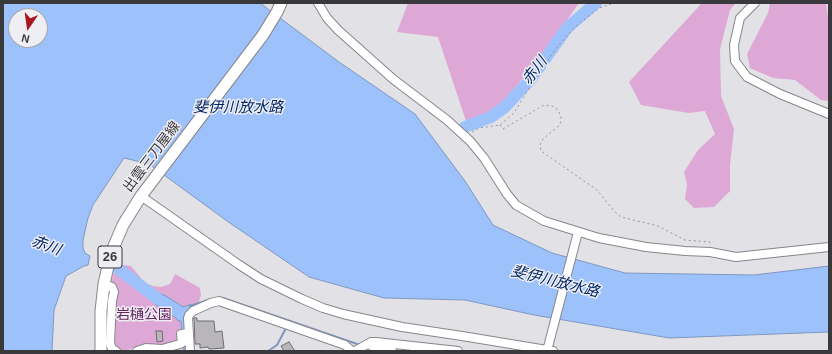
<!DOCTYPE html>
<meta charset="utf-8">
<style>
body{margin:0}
#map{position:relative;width:832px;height:354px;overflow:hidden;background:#e2e1e5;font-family:Arial,sans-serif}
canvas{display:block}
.frame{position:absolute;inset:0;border:4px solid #39393b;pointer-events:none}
.north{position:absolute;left:8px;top:8px;width:40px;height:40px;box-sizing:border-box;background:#efeef3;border:1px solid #a6a6a9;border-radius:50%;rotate:193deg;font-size:11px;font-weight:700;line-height:16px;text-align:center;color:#39393b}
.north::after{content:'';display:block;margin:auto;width:14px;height:18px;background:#aa161e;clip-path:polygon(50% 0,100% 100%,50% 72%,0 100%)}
</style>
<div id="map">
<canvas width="832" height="354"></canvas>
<div class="frame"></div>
<div class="north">N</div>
</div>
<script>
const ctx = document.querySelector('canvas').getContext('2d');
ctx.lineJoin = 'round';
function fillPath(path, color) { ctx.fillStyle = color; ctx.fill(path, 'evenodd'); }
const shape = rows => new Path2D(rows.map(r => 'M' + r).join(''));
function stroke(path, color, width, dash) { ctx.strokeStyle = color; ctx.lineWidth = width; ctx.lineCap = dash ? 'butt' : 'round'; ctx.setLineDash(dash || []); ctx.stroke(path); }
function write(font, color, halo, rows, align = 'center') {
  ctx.font = font + ' Arial,"Noto Sans JP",sans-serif'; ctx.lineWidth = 3; ctx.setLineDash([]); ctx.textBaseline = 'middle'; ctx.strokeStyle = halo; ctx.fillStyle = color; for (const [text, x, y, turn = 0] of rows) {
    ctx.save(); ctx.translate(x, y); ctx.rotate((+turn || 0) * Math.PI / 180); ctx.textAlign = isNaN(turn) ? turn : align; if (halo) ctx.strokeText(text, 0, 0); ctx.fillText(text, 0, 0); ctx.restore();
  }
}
fillPath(shape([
 [408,3,579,3,542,56,499,106,467,124,438,37,397,32],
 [702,3,736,3,730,10,720,49,721,96,734,129,730,165,730,191,714,207,694,208,685,199,687,184,684,172,698,150,715,134,705,111,689,113,641,105,629,82],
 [770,3,826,3,829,24,829,101,821,100,795,80,773,78,750,68,747,54,768,13],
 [116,264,131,266,145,283,153,286,161,287,170,284,175,274,200,288,201,295,199,301,201,304,193,307,180,340,162,347,146,346,134,348,125,351,115,349,112,346,115,326,113,314,116,296,118,289,111,283]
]), '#dea8d6');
const water = shape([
 [3,3,260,3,339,62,415,114,465,181,493,225,552,253,625,273,754,275,829,266,829,332,669,338,534,315,465,300,384,298,309,277,227,221,149,164,124,158,93,205,88,218,83,240,83,248,85,253,90,256,88,265,84,266,66,276,54,310,52,351,3,351,3,3],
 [16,16,40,16,40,40,16,40,16,16],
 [146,288,166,296,183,307,192,304,193,306,188,311,188,351,184,351,181,321,178,321,176,318,155,304,145,293,146,288]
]);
fillPath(water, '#9dc1fb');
stroke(water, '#7f98c1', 1);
stroke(shape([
 [190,306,211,299,223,298,360,345],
 [268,351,277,345,285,330]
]), '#7f98c1', 2);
stroke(shape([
 [465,127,491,117,505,107,530,80,567,28,596,3],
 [116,267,158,299]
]), '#9dc1fb', 12);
const building = shape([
 [194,318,197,318,197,321,214,321,215,332,222,331,224,348,209,349,208,347,200,348,200,344,195,344,194,318],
 [156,331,162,331,163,341,157,342,156,331],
 [289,342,295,351,284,351,281,346,289,342]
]);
fillPath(building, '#b8b6ba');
stroke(building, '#6f6d70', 1);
const minor = shape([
 [318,3,327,18,338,30,393,79,447,120,470,141,484,158,507,194,516,205,544,221,599,238,646,247,685,251,710,252,736,257,829,247],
 [755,3,740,18,734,45,735,61,747,77,780,94,829,114],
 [141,196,238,264,261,279,302,299,323,308,343,314,402,327,462,336,553,351],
 [104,284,112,287,114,292,112,301,110,343,112,349,116,351],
 [372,346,392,351],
 [137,351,146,348,162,349,180,344,182,343,181,334,189,333],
 [190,351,188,318,189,315,193,311,211,303,219,301,345,345,352,351],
 [355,351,371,342,376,342,458,351],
 [547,351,578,232]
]);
const major = shape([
 [101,351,101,311,104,284,111,253,123,225,141,196,263,35,277,12,281,3]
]);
stroke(minor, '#87868b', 10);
stroke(major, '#87868b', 13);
stroke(shape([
 [500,125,503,129,544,105,552,106,558,110,561,117,560,125,543,139,540,145,541,151,597,190,614,211,621,217,658,226,685,240,710,242,710,245],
 [472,132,479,128,500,125,514,113,537,75,558,46,576,26,599,8,614,3]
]), '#959598', 1, [2, 3]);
stroke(minor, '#fff', 8);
stroke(major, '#fff', 11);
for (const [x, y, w] of [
 [110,257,24]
]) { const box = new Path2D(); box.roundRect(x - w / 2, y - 11, w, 22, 3); ctx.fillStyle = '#efeef3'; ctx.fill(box); stroke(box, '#39393b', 1); }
write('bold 13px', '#39393b', null, [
 ["26",110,257]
]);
write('14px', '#39393b', '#efeef3', [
 ["出雲三刀屋線",152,157,-53]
]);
write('14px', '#672661', '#efeef3', [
 ["岩樋公園",144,315]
]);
write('italic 15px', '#002667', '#efeef3', [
 ["赤川",535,71,-52],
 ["斐伊川放水路",238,108],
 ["赤川",46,246,20],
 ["斐伊川放水路",555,282,14]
]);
</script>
